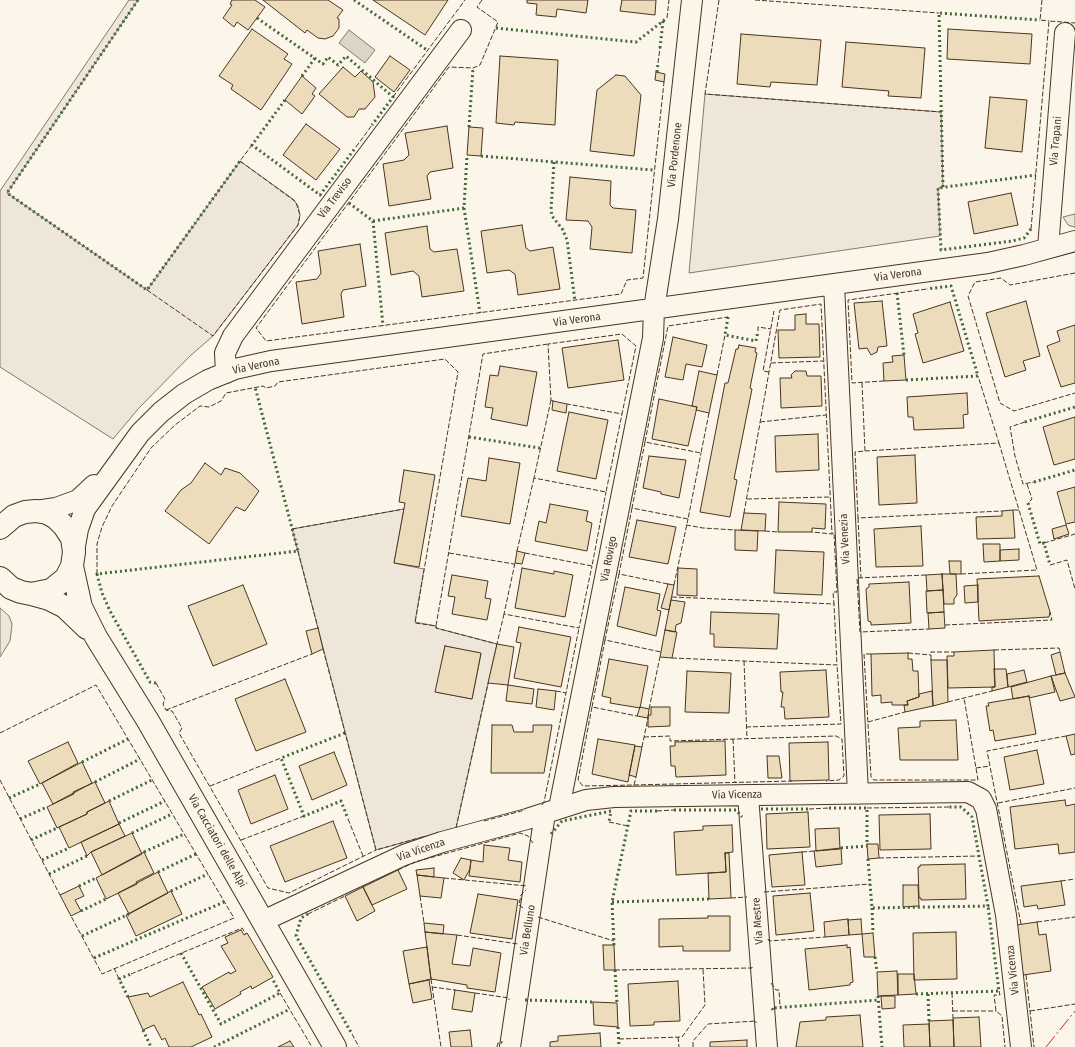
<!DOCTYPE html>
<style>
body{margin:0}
canvas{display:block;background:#fbf6e9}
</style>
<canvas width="1075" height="1047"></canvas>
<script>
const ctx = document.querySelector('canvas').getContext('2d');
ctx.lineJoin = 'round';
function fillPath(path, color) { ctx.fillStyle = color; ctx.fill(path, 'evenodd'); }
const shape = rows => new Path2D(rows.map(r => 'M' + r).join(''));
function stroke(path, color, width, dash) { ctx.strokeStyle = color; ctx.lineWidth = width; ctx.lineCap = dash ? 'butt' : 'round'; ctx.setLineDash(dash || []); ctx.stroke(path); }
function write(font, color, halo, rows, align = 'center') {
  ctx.font = font + ' "Fira Sans Condensed",sans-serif'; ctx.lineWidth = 3; ctx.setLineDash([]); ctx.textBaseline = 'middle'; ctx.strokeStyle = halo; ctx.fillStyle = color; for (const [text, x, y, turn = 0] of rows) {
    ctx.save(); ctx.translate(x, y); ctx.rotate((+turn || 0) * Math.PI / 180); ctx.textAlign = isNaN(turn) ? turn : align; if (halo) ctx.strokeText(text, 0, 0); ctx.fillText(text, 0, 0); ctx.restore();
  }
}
const green = shape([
 [129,0,138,0,7,193,147,290,240,161,293,199,298,206,300,215,298,225,213,336,190,356,138,409,113,439,0,367,0,191,129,0],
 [705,94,941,112,943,187,938,188,940,236,689,273,705,94],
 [1075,214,1075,227,1074,227,1068,225,1063,217,1075,214],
 [404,509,394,563,424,569,415,622,436,626,436,628,497,644,456,828,376,850,292,529,404,509],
 [445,646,481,654,472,699,436,692,445,646],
 [0,608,9,616,12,624,10,641,0,657,0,608]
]);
fillPath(green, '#ede6d9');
stroke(green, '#887966', 1);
const water = shape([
 [349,30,375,50,365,63,339,43,349,30]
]);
fillPath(water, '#dcd4c6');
stroke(water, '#887966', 1);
const building = shape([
 [232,0,255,0,265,7,248,30,237,22,234,27,223,18,232,5,230,4,232,0],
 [263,0,328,0,343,10,337,18,339,19,339,28,333,36,325,39,318,38,307,30,305,33,263,0],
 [373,0,448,0,425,35,373,0],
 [527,0,588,0,586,13,557,9,556,17,536,15,537,4,527,3,527,0],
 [622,0,656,0,655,15,620,11,622,0],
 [252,29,288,54,284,59,292,64,261,110,231,89,233,85,219,76,252,29],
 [948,29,1032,34,1030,64,947,59,948,29],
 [741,34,821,40,817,85,771,82,770,87,737,84,741,34],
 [846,42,925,48,921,98,888,96,889,91,842,87,846,42],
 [390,56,410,70,394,92,375,77,390,56],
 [500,56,558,60,555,125,515,122,514,125,496,123,500,56],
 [343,67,355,77,361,71,373,82,375,97,365,109,359,109,354,117,347,117,319,94,343,67],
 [656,72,665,74,664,82,655,80,656,72],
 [616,75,625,76,641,95,634,156,590,151,597,90,616,75],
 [302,76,316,88,312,94,315,96,302,114,285,100,302,76],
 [990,97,1027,100,1022,152,985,148,990,97],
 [306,124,340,149,316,180,283,155,306,124],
 [447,126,453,168,430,172,427,176,431,199,389,206,383,164,404,160,409,155,405,133,447,126],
 [469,127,483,128,481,156,467,155,469,127],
 [570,177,611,181,610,205,613,208,636,210,632,253,590,249,592,227,588,221,566,220,570,177],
 [1011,193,1018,225,974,234,968,202,1011,193],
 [522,225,526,248,530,251,553,247,560,289,518,295,515,274,509,270,487,273,481,231,522,225],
 [427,226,430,249,434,252,457,249,464,291,422,297,419,276,413,271,391,275,385,233,427,226],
 [360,244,366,286,343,290,341,294,344,317,302,324,296,282,317,279,321,273,318,251,360,244],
 [882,301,887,346,878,347,877,352,871,355,867,348,859,349,854,303,882,301],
 [1026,301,1040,356,1023,361,1026,370,1005,377,986,313,1026,301],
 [950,302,964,351,923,363,915,334,918,333,913,314,950,302],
 [806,314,806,324,819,324,820,357,779,358,778,330,795,330,795,315,806,314],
 [1075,325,1075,383,1061,387,1047,346,1060,341,1057,331,1075,325],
 [673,337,707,345,702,367,686,364,683,380,665,377,673,337],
 [618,340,624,380,568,388,562,348,618,340],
 [739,345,756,348,755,352,757,353,750,388,752,389,734,479,737,480,730,517,700,512,725,383,728,383,736,349,738,349,739,345],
 [904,355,906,380,884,381,883,363,893,362,892,356,904,355],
 [500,366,537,372,527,426,491,419,493,408,485,407,490,375,498,376,500,366],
 [699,371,717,375,709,413,696,410,697,407,692,406,699,371],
 [795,371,806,371,807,376,821,376,822,406,781,408,780,378,792,378,791,375,795,371],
 [967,393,968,414,963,415,964,428,914,430,913,417,908,417,907,397,967,393],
 [659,399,697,407,688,446,652,439,659,399],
 [553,401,567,404,566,413,552,410,553,401],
 [569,412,608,420,596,479,557,471,569,412],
 [1075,417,1075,459,1054,465,1043,427,1075,417],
 [818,434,819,470,776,472,775,436,818,434],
 [915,455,917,503,879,505,877,457,915,455],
 [649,456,686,460,679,498,661,494,661,492,643,488,649,456],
 [489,458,520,463,510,524,461,516,468,478,486,481,489,458],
 [205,463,221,475,225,468,240,473,259,491,245,511,236,507,209,544,165,511,181,490,191,483,205,463],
 [404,470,435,475,419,567,394,563,405,503,399,502,404,470],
 [1075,487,1075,522,1066,524,1057,492,1075,487],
 [779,502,826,504,825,529,812,528,812,532,778,532,779,502],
 [550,504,588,511,586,521,592,523,587,551,535,541,539,521,546,523,550,504],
 [1013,510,1015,538,977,539,976,517,1002,516,1002,511,1013,510],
 [744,513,766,514,765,531,741,530,744,513],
 [637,520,676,527,668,564,629,557,637,520],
 [1066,525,1069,534,1054,539,1052,529,1066,525],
 [921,526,923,566,876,567,874,529,921,526],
 [735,530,758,531,757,551,735,550,735,530],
 [983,544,1000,544,1000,561,984,562,983,544],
 [1019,549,1019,560,1000,561,1000,550,1019,549],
 [776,550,824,552,822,595,774,593,776,550],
 [517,551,525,553,522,564,515,563,517,551],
 [949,561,961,561,961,574,950,574,949,561],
 [522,568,554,574,554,571,573,575,565,617,515,608,522,568],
 [678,568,697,569,697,596,677,595,678,568],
 [942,574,956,574,957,595,954,599,954,604,944,604,942,574],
 [942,574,943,590,927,591,926,575,942,574],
 [452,575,488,581,485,598,491,599,487,620,452,614,455,597,448,596,452,575],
 [1039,576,1050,612,1049,617,979,621,977,579,1039,576],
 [909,582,911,623,871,625,871,622,868,621,866,589,869,587,869,584,909,582],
 [668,584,674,585,669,610,661,608,668,584],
 [243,585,267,644,213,666,188,606,243,585],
 [978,585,978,602,965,603,964,586,978,585],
 [625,587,660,594,657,610,661,611,656,636,617,626,625,587],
 [943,590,944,612,927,613,926,591,943,590],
 [671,600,685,602,681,623,676,625,675,632,665,630,671,600],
 [711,612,779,614,777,649,714,647,714,634,710,634,711,612],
 [944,612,945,628,929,629,928,613,944,612],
 [519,627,571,637,561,687,514,678,521,643,516,642,519,627],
 [318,628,323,649,312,654,306,631,318,628],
 [665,630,677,632,672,658,660,657,665,630],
 [497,644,514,647,508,685,488,683,497,644],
 [445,646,481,653,472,699,435,692,445,646],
 [994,650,995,687,948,688,947,656,954,656,954,652,994,650],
 [1060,652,1065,673,1056,675,1051,655,1060,652],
 [908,653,908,659,912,659,913,671,918,671,919,697,907,701,908,705,892,705,892,702,881,703,881,695,872,696,871,654,908,653],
 [609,659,648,666,640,708,610,703,611,698,602,696,609,659],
 [931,660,947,660,948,702,933,706,931,660],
 [994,669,1006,669,1008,687,992,691,992,687,995,687,994,669],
 [826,670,829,717,785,719,784,707,781,707,783,692,781,692,780,672,826,670],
 [1024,670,1027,682,1008,687,1007,674,1024,670],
 [687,671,731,673,729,713,685,712,687,671],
 [1065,673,1075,697,1060,701,1051,676,1065,673],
 [1051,676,1055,692,1029,698,1029,696,1013,699,1011,687,1051,676],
 [285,679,306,732,256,751,235,699,285,679],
 [508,685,534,689,532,704,506,701,508,685],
 [538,689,556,691,554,710,536,707,538,689],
 [932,691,933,706,905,712,904,705,908,705,907,701,919,697,919,694,932,691],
 [1029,696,1036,734,995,741,993,730,990,731,986,706,989,706,988,703,1029,696],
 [640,707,649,709,648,718,637,716,640,707],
 [651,707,670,707,670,726,648,727,648,715,651,715,651,707],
 [956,720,958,760,900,760,898,728,920,727,920,721,956,720],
 [492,725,512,725,514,732,533,732,533,725,552,725,544,773,491,773,492,725],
 [1075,734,1075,754,1071,755,1066,736,1075,734],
 [598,739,635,745,628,782,592,774,598,739],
 [725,741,726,775,676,777,675,766,671,766,670,746,675,746,675,742,725,741],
 [68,742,78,763,40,784,28,761,68,742],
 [828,742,829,780,790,781,789,743,828,742],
 [635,746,642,747,636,777,629,775,635,746],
 [1037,750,1044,784,1010,790,1004,757,1037,750],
 [334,752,347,785,312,800,299,766,334,752],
 [767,756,779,756,782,778,768,778,767,756],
 [82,762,92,783,53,804,42,783,82,762],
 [275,775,288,809,251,824,238,790,275,775],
 [95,782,105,803,87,812,87,814,57,828,47,807,74,794,73,792,95,782],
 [1065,800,1066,806,1075,804,1075,852,1059,854,1058,844,1015,849,1010,807,1065,800],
 [109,801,119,824,69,848,59,827,87,814,87,812,109,801],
 [808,812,810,847,767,849,766,814,808,812],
 [930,814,931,849,880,850,879,815,930,814],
 [333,821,347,858,285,882,270,846,333,821],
 [119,824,125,836,91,852,87,856,81,842,119,824],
 [732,825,733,852,725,853,726,872,676,875,674,832,703,830,703,826,732,825],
 [839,828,840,849,816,851,815,829,839,828],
 [132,833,142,854,102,875,91,852,132,833],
 [867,844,878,844,879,858,868,859,867,844],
 [484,845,510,848,508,860,522,862,520,882,469,876,471,860,483,862,484,845],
 [841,848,842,864,816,867,814,851,841,848],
 [144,852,154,873,136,882,137,884,106,899,96,878,144,852],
 [802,852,805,885,772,887,769,855,802,852],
 [725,853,729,853,731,898,709,899,708,873,726,872,725,853],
 [461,858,471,860,470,869,464,880,453,873,461,858],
 [965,864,966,899,921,900,921,898,919,898,918,867,920,867,920,865,965,864],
 [434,868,434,877,417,875,416,870,434,868],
 [398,870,407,889,372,905,363,887,398,870],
 [158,872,168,893,129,914,118,893,158,872],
 [417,875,444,878,441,898,420,896,417,875],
 [1061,881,1065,905,1038,909,1037,905,1024,907,1021,886,1061,881],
 [903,885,918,885,919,906,903,907,903,885],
 [79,886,84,896,75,900,81,911,71,916,60,895,79,886],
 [363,887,375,911,357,921,345,896,363,887],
 [171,891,182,914,136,936,126,915,171,891],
 [810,893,814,931,776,935,773,896,810,893],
 [478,894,518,900,512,939,470,933,478,894],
 [708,916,730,916,730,951,683,951,683,946,659,947,659,919,708,918,708,916],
 [848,919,849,935,825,937,824,922,848,919],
 [861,919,862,934,849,935,848,920,861,919],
 [1037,922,1039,935,1046,934,1051,971,1023,975,1016,925,1037,922],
 [424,923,444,925,443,934,425,932,424,923],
 [241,930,244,935,247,933,273,977,252,989,251,986,240,992,241,994,215,1009,202,987,229,972,230,974,236,971,221,946,228,943,225,937,241,930],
 [425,932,457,935,452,964,470,966,473,948,501,953,495,992,467,988,467,985,431,979,425,932],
 [956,932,957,979,914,980,913,933,956,932],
 [873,933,875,957,864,957,862,934,873,933],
 [603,945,614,945,615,970,604,970,603,945],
 [847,945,847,948,850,947,853,982,850,983,850,985,809,990,805,949,847,945],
 [427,947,431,979,409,984,403,951,427,947],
 [897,971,898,995,878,996,877,972,897,971],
 [898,974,914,974,916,994,898,995,898,974],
 [429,980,432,999,413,1003,409,984,429,980],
 [678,981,680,1021,654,1022,654,1025,630,1026,628,984,678,981],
 [183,982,199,1015,201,1014,212,1037,191,1047,169,1047,165,1038,162,1040,154,1025,143,1030,128,997,148,993,150,997,183,982],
 [455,990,475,993,472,1012,452,1009,455,990],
 [881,996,895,996,895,1008,882,1009,881,996],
 [593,1002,617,1003,618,1027,594,1025,593,1002],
 [860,1015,863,1047,796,1047,800,1022,826,1020,826,1017,860,1015],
 [979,1017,981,1047,954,1047,953,1018,979,1017],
 [953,1020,954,1047,930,1047,929,1021,953,1020],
 [929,1024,930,1047,904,1047,903,1025,929,1024],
 [470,1030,472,1047,451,1047,449,1032,470,1030],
 [600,1033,601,1047,550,1047,550,1042,558,1041,558,1036,600,1033],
 [747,1040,747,1047,710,1047,710,1042,747,1040],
 [290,1041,294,1047,278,1047,290,1041]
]);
fillPath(building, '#ecdcbc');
stroke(building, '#4a3520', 1);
const street = shape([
 [1048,248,1065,33],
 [834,284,858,794],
 [226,373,225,353,233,336,461,30],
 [36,511,56,508,78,500,94,485],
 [74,552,78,529,85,509,140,433,161,412,184,394,208,380,235,369,271,361,988,263,1024,255,1075,241],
 [748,795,767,1047],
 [559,808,653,338,654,309,668,219,692,0],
 [263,921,404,855,442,842,527,819,586,800,614,797,968,792,981,799,986,809,1006,915,1021,1047],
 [510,1047,545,813]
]);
const secondary = shape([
 [0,528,14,516,25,512,36,511,47,513,56,518,64,526,72,538,74,552,72,566,66,578,51,590,31,594,21,592,11,588,0,578],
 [72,566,81,607,96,637,148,721,335,1047],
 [31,594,49,599,65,607,87,628]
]);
stroke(street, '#4a3520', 22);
stroke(secondary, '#4a3520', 24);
stroke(street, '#fbf6e9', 20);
stroke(secondary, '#fbf6e9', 22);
stroke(shape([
 [138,0,7,193,147,290,240,161],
 [354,0,427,50],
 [257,18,323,64,328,57,338,65,346,56,393,97,372,125],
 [496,28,636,42,667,18],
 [660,48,663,21],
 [657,72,658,63],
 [302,76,315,58],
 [285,100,252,145,320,195,356,147],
 [469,127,473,68],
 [481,156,653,170],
 [554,162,551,210,552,216,563,230,567,240,575,301],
 [943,187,939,13,1040,20],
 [349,203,373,221,383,326],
 [464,208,480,313],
 [373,221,464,208,467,155],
 [1031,229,1024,238,1012,241,941,250,938,188,1036,175],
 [897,293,904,355],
 [728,317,725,335,756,341,758,331],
 [906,380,978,376,951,286,927,289],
 [1025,422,1075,407],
 [469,437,540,448],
 [1034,482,1075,470],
 [1028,503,1040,544,1044,543,1050,565],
 [156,683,150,682,110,611,102,593,97,574,298,551,255,387],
 [345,733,281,758,304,816,341,801,348,819],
 [82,762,128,739],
 [95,782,140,759],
 [9,798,40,784],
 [109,801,152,780],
 [829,808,867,808,867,844],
 [761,809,809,809],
 [674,810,736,810,742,817],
 [20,819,47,807],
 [119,823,165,801],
 [132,833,172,814],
 [551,834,562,821,611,811,609,822],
 [31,840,57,828],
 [841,848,867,846],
 [144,852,184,834],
 [868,859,872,908,988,906,972,817,961,807,949,807],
 [42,860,69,848],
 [158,872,196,854],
 [49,874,87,856],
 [79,886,96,878],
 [171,891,208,874],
 [612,902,709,899],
 [872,908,873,933],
 [81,911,106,899],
 [308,914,301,918,296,936,352,1034],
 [82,936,129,914],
 [614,945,612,902,631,811,657,811],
 [181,953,221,1024,280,993,272,978],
 [875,957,877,972],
 [94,958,224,902],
 [615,970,617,1003],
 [916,994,999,991,988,906],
 [928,994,929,1021],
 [878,996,882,1047],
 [128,997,119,979,131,974],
 [525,1000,593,1002],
 [773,1010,772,1008,879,1000],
 [618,1027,619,1047],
 [143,1030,151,1047],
 [214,1047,290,1009]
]), '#436837', 3, [2, 3]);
stroke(shape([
 [482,0,477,7,498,22,480,65,473,68,449,67,256,328,266,341,621,294,627,280,643,278,664,82],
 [719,0,705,94,941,112],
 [755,0,939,13],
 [1042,0,1040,20,1049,21],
 [667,18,669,0],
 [658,63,660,48],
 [393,97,465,0],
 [356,147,372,125],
 [1031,229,1049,21,1075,23],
 [1075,273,1010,285,1001,278,975,282,968,296,1000,403,1014,411,1075,393],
 [147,290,213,336,298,225,300,215,296,202,240,161,252,145],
 [758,331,758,327,771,329],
 [771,363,823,361],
 [769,372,763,371,774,311],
 [717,375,725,335],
 [884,381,852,383,848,300,927,289],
 [862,383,865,451,855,452,858,518,1002,511],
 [551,400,534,478,606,492,622,414],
 [553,401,551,400,548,344,622,334,636,346,622,414,567,404],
 [709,413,701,453,645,442,668,326,728,317],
 [760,422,826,415],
 [1025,422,1010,427,1015,456,1023,484,1034,482],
 [645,442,632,508,688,519,701,453],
 [999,443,1019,510,1013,510],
 [865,451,999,443,978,376],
 [1027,484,1032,499,1028,503],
 [747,499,830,497],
 [632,508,619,574,668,584],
 [744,513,780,310,821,304,832,534,812,532],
 [858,518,861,578],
 [686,525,703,528,735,530],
 [292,529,404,509],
 [765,531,778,532],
 [1044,543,1075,534],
 [298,551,318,628],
 [517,551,534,478],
 [449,553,514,564],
 [525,553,592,566,606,492],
 [515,563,504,614,579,628,592,566],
 [1050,565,1067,560,1075,589],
 [97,574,97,544,102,527,112,506,151,448,175,425,200,406,209,407,221,401,226,393,263,386,266,388,275,386,278,382,445,359,458,372,415,623,436,626,483,354,548,344],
 [619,574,605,640,661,652],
 [961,574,1037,570,1019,510],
 [926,575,857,578,860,632,929,629],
 [674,585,688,519],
 [672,597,834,604,833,592,837,592,834,533,832,534],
 [945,625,1052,620,1050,612],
 [436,626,436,628,497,644,504,614],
 [605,640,592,707,637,716],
 [323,649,376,850,426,836],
 [994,650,1059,648,1060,652],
 [908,653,931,655],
 [871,654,864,654,871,777,874,780,978,780,964,698],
 [672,658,837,665,834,604],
 [931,660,931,652,954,652],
 [744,661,747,739],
 [156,683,165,699,163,704,166,710,172,711,182,728,179,733,268,888,289,893,376,850],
 [556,691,566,693,579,628],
 [948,702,992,691],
 [592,707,578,780,583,786,634,785,636,777],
 [649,709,660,657],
 [166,710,312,654],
 [868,722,905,712],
 [746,727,841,724,837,665],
 [0,733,96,685,234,918,102,974,71,916],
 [644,737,670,736,670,741,836,736,842,739,844,776,839,780,826,781],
 [733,739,735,783],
 [642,747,648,718],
 [976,768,990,766],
 [0,780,60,895],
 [634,785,792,781],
 [210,786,281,758],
 [998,803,1075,788],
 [542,805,544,802,566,693],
 [867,808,949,807],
 [809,809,829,808],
 [657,811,674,810],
 [348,819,363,856],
 [484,821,525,810],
 [609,822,628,826],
 [456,828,488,683],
 [241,840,304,816],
 [802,852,814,851],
 [879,858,979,856],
 [398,870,415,862,520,833,528,836,533,843],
 [444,878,527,886],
 [1061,881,1075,879],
 [764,892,870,884],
 [420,896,424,923],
 [731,898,747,897],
 [523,908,519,905,521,895,526,890],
 [308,914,345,896],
 [538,917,614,941],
 [1037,922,1075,917],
 [1021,924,987,751,1066,736],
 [457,935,518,944],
 [768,939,769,941,825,937],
 [114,968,119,979],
 [615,970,752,968,752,966],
 [131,974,242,928,246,934],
 [1026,975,1034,1047],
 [431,979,441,1047],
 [771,983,776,990,779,990,780,1007],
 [432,987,455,990],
 [999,991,1000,995,994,995,996,1011,1002,1016,1005,1047],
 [280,993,312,1047],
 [475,993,509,998,509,1000],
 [952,993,953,1018],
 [953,1011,996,1011],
 [1030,1011,1075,1004],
 [352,1034,359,1047],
 [678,1037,679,1047],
 [619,1039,682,1037,705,1005,703,969],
 [497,1047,498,1043,502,1043,502,1041],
 [693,1047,693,1041,708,1024,756,1021,756,1023]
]), '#4a3520', 1, [5, 2]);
stroke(shape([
 [1046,1047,1075,1011]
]), '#c62828', 1, [14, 3, 2, 3]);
write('11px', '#4a3520', '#fbf6e9', [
 ["Via Trapani",1056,141,-85],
 ["Via Pordenone",675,155,-84],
 ["Via Treviso",335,198,-53],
 ["Via Verona",898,275,-8],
 ["Via Verona",577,320,-8],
 ["Via Verona",256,366,-12],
 ["Via Venezia",845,539,-93],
 ["Via Rovigo",609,559,-79],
 ["Via Vicenza",737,795,-1],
 ["Via Cacciatori delle Alpi",217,841,60],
 ["Via Vicenza",421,850,-19],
 ["Via Mestre",758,921,-94],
 ["Via Belluno",528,930,-81],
 ["Via Vicenza",1013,970,-96]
]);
</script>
